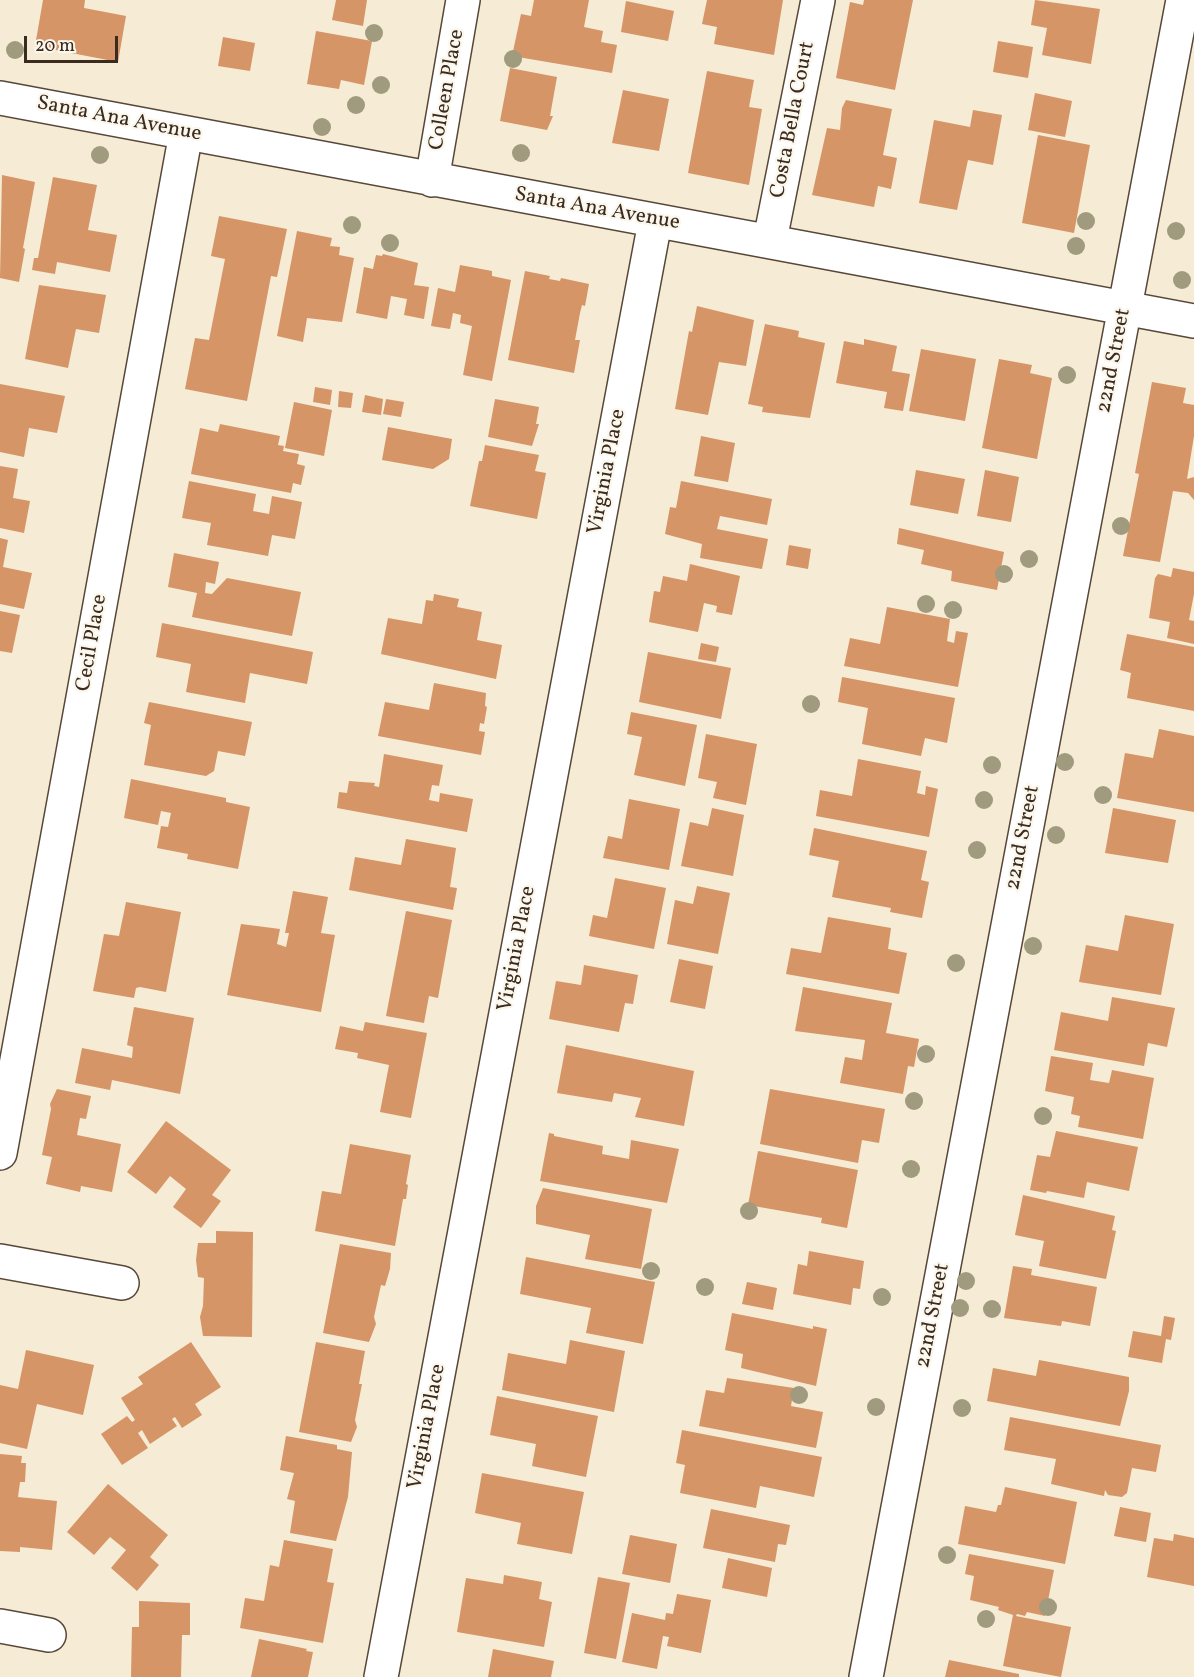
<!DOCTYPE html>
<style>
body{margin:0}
#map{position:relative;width:1194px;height:1677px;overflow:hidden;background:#f6ebd5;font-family:Vollkorn,serif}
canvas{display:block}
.scale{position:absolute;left:24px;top:36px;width:94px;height:27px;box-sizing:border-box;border:3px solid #3b2a1e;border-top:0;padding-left:8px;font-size:18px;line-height:21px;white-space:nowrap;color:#3b2a1e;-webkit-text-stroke:4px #fbf7ec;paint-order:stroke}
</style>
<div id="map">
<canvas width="1194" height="1677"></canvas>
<div class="scale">20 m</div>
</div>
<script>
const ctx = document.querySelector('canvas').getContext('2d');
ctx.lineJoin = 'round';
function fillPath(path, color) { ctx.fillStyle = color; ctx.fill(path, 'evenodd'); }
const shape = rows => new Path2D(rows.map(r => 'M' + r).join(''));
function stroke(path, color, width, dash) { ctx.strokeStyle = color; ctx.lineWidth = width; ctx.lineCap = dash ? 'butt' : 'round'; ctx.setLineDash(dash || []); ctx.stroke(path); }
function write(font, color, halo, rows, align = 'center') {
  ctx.font = font + ' Vollkorn,serif'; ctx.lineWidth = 4.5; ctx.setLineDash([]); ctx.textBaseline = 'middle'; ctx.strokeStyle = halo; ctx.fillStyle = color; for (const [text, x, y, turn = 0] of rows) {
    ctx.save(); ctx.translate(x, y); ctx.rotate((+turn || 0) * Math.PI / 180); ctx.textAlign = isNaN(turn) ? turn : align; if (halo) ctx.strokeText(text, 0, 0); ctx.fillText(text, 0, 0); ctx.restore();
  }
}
fillPath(shape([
 [43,0,85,0,84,8,126,16,118,62,35,46],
 [336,0,367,0,363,26,332,20],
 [534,0,589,0,584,27,603,31,601,42,617,45,612,73,512,56,521,14,531,16],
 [707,0,783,0,774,55,714,44,717,27,702,24],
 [864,0,913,0,895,90,836,78,850,2,863,5],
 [1035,0,1100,9,1091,64,1042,55,1047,28,1031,25],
 [626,1,674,11,668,41,621,32],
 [316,31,372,41,364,85,341,80,339,89,307,84],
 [223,37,255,43,250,71,218,66],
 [998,41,1033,47,1028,78,993,72],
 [510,68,557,77,550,116,553,116,547,130,500,121],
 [707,71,754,80,749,107,762,109,749,185,688,173],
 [623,90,669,99,659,151,612,143],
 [1035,93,1072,101,1065,137,1028,130],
 [846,100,892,109,883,155,897,158,891,189,878,186,874,207,812,195,827,128,840,130,842,108],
 [973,110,1002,115,993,165,968,160,957,210,919,203,934,120,970,127],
 [1038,135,1090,145,1074,233,1022,223],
 [2,175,35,182,23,248,25,249,19,282,0,278],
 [53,177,97,185,88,230,117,235,110,272,57,262,55,274,32,270,34,258,38,258],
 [219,216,287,229,277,277,271,276,247,401,185,389,195,338,209,340,225,259,211,256],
 [297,231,332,238,330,246,340,247,339,255,354,258,342,322,307,318,303,342,277,336],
 [383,254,418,263,414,285,429,287,424,319,404,315,407,299,391,296,387,319,356,313,364,267,373,269,376,255,382,256],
 [460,265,492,271,492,276,511,280,492,381,463,375,472,326,460,323,461,315,453,313,450,329,431,326,438,288,455,292],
 [525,271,550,276,549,279,560,281,561,278,589,284,585,306,582,305,580,313,575,340,580,340,574,373,508,360],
 [39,285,106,295,99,333,76,329,68,368,25,359],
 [697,306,754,320,746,366,719,362,708,415,675,409,689,331,692,332],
 [765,324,799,331,798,337,825,343,810,418,762,412,763,407,748,404],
 [864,339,897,346,892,371,910,374,903,411,884,408,887,392,836,383,844,341,864,345],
 [921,349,976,359,965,421,909,411],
 [999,359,1032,365,1030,373,1052,378,1037,459,982,448],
 [1152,382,1186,388,1183,403,1194,405,1194,436,1187,479,1194,477,1194,500,1188,493,1173,491,1160,562,1123,556,1139,474,1135,473],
 [0,384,65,396,57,433,29,428,24,457,0,452],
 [315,387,332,390,330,405,313,402],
 [339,391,353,393,351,408,338,407],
 [365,395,383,399,381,415,362,412],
 [386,399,404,402,401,417,383,414],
 [495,399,539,407,536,424,539,424,532,446,488,437],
 [294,402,332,410,324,456,285,448],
 [220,424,280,436,278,445,284,446,283,451,299,454,297,464,305,466,301,485,293,483,291,493,191,474,200,428,218,432],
 [388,427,452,439,449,459,433,469,382,460],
 [701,436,735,443,728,482,694,476],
 [485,445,539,455,535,471,546,473,537,519,470,506,479,461,482,461],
 [0,466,18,469,13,498,30,501,24,533,0,528],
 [916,470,965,479,958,514,910,505],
 [985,470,1019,477,1011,522,977,516],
 [189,481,256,494,253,511,269,514,272,496,302,502,295,539,272,535,268,556,207,545,211,523,182,518],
 [681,481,772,499,767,525,720,516,717,529,768,539,762,569,700,558,702,544,665,534,670,507,676,508],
 [899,528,1004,552,997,590,951,581,952,571,921,564,924,550,897,544],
 [0,538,8,540,3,567,32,573,24,609,0,604],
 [789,545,811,549,808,569,786,565],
 [174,553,219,562,215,584,206,582,205,593,212,594,227,578,301,592,292,636,192,617,197,593,168,587],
 [690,564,740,576,732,615,716,612,717,606,704,603,698,632,649,622,654,591,660,592,663,576,687,581],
 [1173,568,1194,572,1194,594,1189,620,1194,621,1194,644,1167,638,1170,622,1149,618,1155,578,1158,574,1171,577],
 [434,594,459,599,457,607,482,612,477,640,502,645,496,679,381,654,388,618,422,624,426,600,433,601],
 [887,607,950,619,947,641,954,643,956,631,968,633,958,687,844,666,850,638,880,644],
 [0,611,20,615,12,653,0,651],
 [162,623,313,652,307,684,250,673,245,703,186,692,191,664,156,657],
 [1127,634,1194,647,1194,711,1127,698,1131,673,1120,670],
 [701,643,719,647,716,662,698,659],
 [648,652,731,668,721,719,639,702],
 [842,677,955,698,947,743,925,738,921,756,862,744,868,708,838,702],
 [434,683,486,693,485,706,487,707,484,724,480,723,479,731,485,732,481,755,378,736,385,702,429,710],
 [149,702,252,722,245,756,218,751,214,771,206,776,144,765,151,725,144,723],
 [631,712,697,725,685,786,634,775,642,737,627,734],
 [1159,729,1194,736,1194,812,1117,798,1125,753,1153,758],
 [706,734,757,744,746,805,713,798,717,782,698,778],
 [384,754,443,765,439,786,432,785,429,800,439,802,440,793,473,799,467,832,337,808,339,792,347,793,349,781,375,783,374,786,379,787],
 [858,759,921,771,917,793,925,795,926,786,938,789,929,837,816,816,820,790,852,796],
 [131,779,226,798,226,802,250,807,238,869,187,859,188,854,157,848,161,826,168,827,171,813,161,811,158,825,124,818],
 [629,799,680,809,669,870,603,858,608,836,622,839],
 [712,808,744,815,733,876,681,866,690,822,708,826],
 [1113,808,1176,820,1168,863,1105,853],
 [814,828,927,851,921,880,929,882,922,918,890,912,891,908,832,897,839,861,809,855],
 [406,839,456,848,450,887,457,888,453,910,349,890,355,857,401,865],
 [615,878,666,888,654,949,589,936,593,915,607,918],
 [697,886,730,893,718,954,667,944,675,900,693,904],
 [293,891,328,897,321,933,335,935,321,1012,227,995,241,924,280,929,277,944,286,947,289,933,285,933],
 [126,902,181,912,166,992,140,987,136,988,134,998,93,991,104,934,119,936],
 [406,911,452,920,438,998,429,996,424,1023,386,1016],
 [1125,915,1174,924,1161,995,1079,982,1086,945,1118,951],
 [828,917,891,928,888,949,907,953,899,994,786,974,791,948,821,953],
 [679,959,713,966,705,1009,670,1002],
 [584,965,638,975,633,1004,625,1003,619,1032,549,1019,556,981,581,985],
 [803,987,892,1003,886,1033,919,1039,914,1067,908,1066,903,1094,840,1083,845,1057,862,1060,865,1040,795,1031],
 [1112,997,1175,1008,1167,1047,1148,1043,1144,1066,1054,1050,1061,1012,1108,1021],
 [134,1007,194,1018,180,1094,112,1080,110,1090,75,1083,82,1048,132,1058,133,1047,127,1045],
 [365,1022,427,1033,411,1118,380,1112,389,1065,357,1058,358,1053,335,1049,340,1026,363,1031],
 [566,1045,694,1071,684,1126,635,1117,641,1098,614,1093,612,1102,557,1093],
 [1051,1056,1093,1063,1090,1080,1109,1083,1112,1070,1154,1078,1143,1139,1078,1127,1080,1116,1071,1114,1074,1097,1045,1091],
 [57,1089,91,1096,86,1119,80,1118,77,1135,121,1144,112,1192,81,1186,80,1192,46,1184,52,1157,42,1155,51,1109,50,1104],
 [770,1089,885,1109,879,1143,862,1140,858,1163,760,1144],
 [166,1121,231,1170,212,1195,221,1201,201,1228,173,1207,186,1189,170,1176,156,1194,127,1172],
 [1056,1131,1138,1147,1129,1191,1087,1182,1084,1198,1047,1191,1046,1193,1030,1190,1037,1155,1050,1157],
 [549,1133,554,1134,554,1136,603,1146,602,1154,629,1159,631,1140,679,1149,667,1203,540,1181],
 [350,1144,411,1155,406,1184,408,1185,406,1199,403,1199,395,1246,315,1231,322,1191,341,1194],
 [758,1151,858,1170,847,1228,821,1223,822,1218,748,1205],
 [543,1188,652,1209,641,1269,585,1259,590,1235,536,1224,536,1206],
 [1023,1195,1115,1216,1112,1230,1116,1231,1106,1279,1039,1266,1044,1241,1015,1235],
 [216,1231,253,1232,252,1337,203,1336,200,1317,203,1306,204,1278,198,1277,196,1260,198,1243,216,1243],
 [340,1244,391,1253,390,1269,385,1286,381,1285,374,1317,376,1324,369,1342,323,1333],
 [809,1251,864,1261,860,1289,853,1288,851,1305,793,1294,798,1264,807,1266],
 [526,1257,655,1282,643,1344,586,1333,591,1308,520,1294],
 [1013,1266,1032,1269,1031,1275,1097,1287,1090,1326,1062,1321,1061,1326,1004,1318],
 [747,1282,777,1288,773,1310,742,1304],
 [732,1313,813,1329,813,1326,827,1329,816,1386,741,1368,743,1354,725,1350],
 [1164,1316,1175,1318,1171,1340,1166,1339,1162,1363,1128,1357,1133,1331,1161,1336],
 [570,1340,625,1351,614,1412,502,1390,508,1353,566,1364],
 [191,1342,221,1387,195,1404,202,1415,182,1428,175,1417,172,1419,177,1426,150,1444,142,1430,138,1433,148,1448,122,1465,101,1434,127,1416,132,1422,135,1420,121,1398,143,1384,138,1377],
 [316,1342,365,1351,359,1384,362,1384,355,1420,357,1427,351,1442,299,1432],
 [26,1350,94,1365,83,1415,37,1404,27,1449,0,1443,0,1385,18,1389],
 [1039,1360,1129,1377,1129,1391,1120,1426,987,1401,993,1368,1036,1376],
 [727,1378,794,1388,791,1406,823,1412,816,1448,699,1426,706,1390,724,1393],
 [497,1396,598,1416,586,1477,532,1466,536,1444,490,1435],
 [1010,1417,1161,1445,1156,1472,1132,1468,1127,1493,1122,1497,1108,1495,1105,1490,1104,1496,1051,1484,1056,1459,1004,1450],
 [682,1430,822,1457,814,1497,760,1486,756,1508,680,1493,685,1465,676,1463],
 [286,1436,337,1445,337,1449,352,1452,348,1497,336,1541,290,1533,295,1501,287,1499,294,1473,280,1470],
 [0,1454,22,1456,21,1463,26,1463,25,1482,20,1482,18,1497,57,1501,52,1550,20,1547,20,1552,0,1551],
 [482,1473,584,1492,572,1554,517,1544,521,1523,475,1513],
 [108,1484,168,1535,150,1557,159,1565,137,1591,111,1568,126,1550,110,1537,94,1555,67,1532],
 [1005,1487,1077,1502,1065,1564,958,1544,965,1506,996,1512,998,1505,1001,1505],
 [1120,1507,1151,1513,1146,1542,1114,1536],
 [711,1509,790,1525,786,1545,778,1544,775,1562,703,1548],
 [1174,1534,1194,1538,1194,1586,1147,1577,1154,1538,1173,1541],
 [630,1535,677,1544,670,1583,622,1574],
 [284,1540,333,1549,327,1582,334,1583,323,1643,240,1628,245,1598,264,1601,270,1565,279,1567],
 [969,1554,1054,1570,1045,1616,1027,1612,1025,1616,1017,1614,1016,1616,1071,1627,1061,1677,1003,1666,1013,1615,998,1610,999,1607,970,1600,974,1576,965,1574],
 [728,1558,772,1568,767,1597,722,1588],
 [504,1575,542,1582,539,1599,552,1602,544,1647,457,1632,466,1578,503,1584],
 [598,1577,630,1583,616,1659,584,1653],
 [677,1594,711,1600,701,1653,667,1646,669,1637,663,1636,657,1669,622,1662,632,1613,665,1620,666,1613,673,1614],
 [139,1601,190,1603,190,1635,182,1635,181,1677,131,1677,132,1627,139,1627],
 [259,1639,307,1649,306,1651,313,1652,308,1677,251,1677],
 [493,1649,554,1661,551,1677,488,1677],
 [949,1660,1019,1674,1019,1677,945,1677]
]), '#d59566');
const minor = shape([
 [0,98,1194,321],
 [432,180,463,0],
 [770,240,818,0],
 [0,1153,186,133],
 [0,1261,122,1283],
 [0,1626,49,1635],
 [381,1677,655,222],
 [866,1677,1183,0]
]);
stroke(minor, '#574739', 36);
stroke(minor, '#fff', 33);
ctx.fillStyle = '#a09a7e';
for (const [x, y] of [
 [374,33],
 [15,50],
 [513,59],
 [381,85],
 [356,105],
 [322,127],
 [521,153],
 [100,155],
 [1086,221],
 [352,225],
 [1176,231],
 [390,243],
 [1076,246],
 [1182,280],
 [1067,375],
 [1121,526],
 [1029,559],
 [1004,574],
 [926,604],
 [953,610],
 [811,704],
 [1065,762],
 [992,765],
 [1103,795],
 [984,800],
 [1056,835],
 [977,850],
 [1033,946],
 [956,963],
 [926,1054],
 [914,1101],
 [1043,1116],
 [911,1169],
 [749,1211],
 [651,1271],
 [966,1281],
 [705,1287],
 [882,1297],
 [960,1308],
 [992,1309],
 [799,1395],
 [876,1407],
 [962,1408],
 [947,1555],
 [1048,1607],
 [986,1619]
]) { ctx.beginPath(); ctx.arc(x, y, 9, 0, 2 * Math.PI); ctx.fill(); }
write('21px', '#3b2a1e', '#fbf7ec', [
 ["Colleen Place",448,90,-80],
 ["Santa Ana Avenue",119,120,11],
 ["Costa Bella Court",794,120,-79],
 ["Santa Ana Avenue",597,210,10],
 ["22nd Street",1115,361,-79],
 ["Virginia Place",608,472,-79],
 ["Cecil Place",93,643,-80],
 ["22nd Street",1024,838,-79],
 ["Virginia Place",518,949,-79],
 ["22nd Street",934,1316,-79],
 ["Virginia Place",428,1427,-79]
]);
</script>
